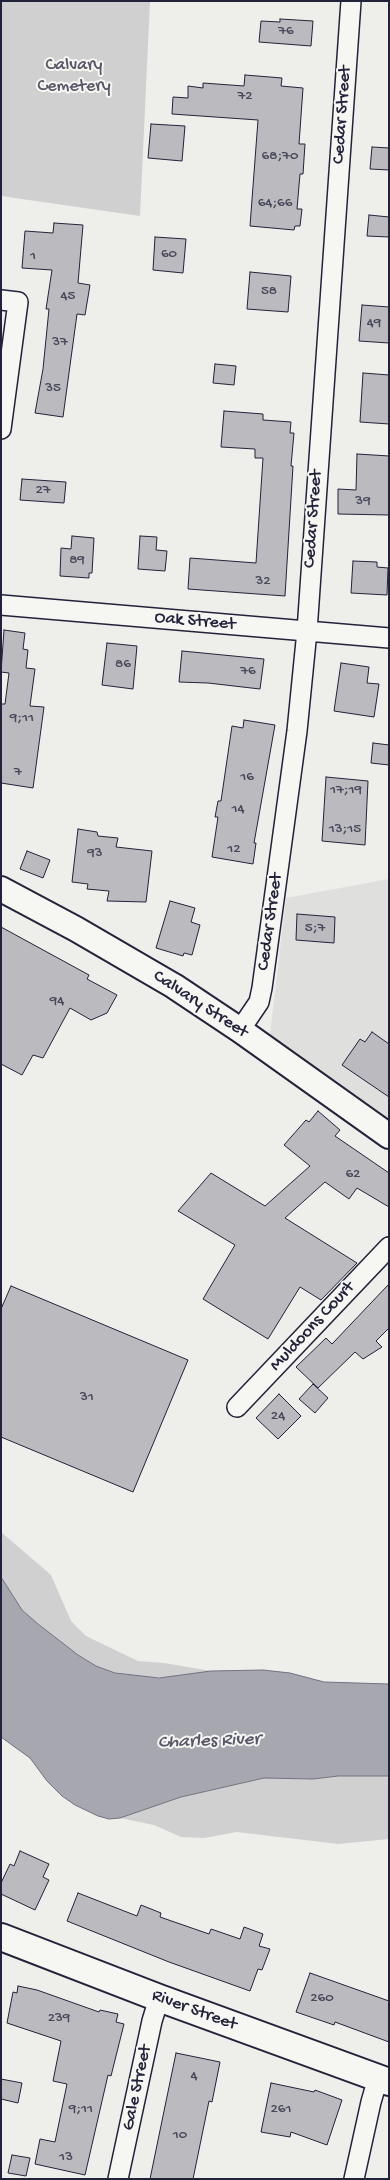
<!DOCTYPE html>
<style>
body{margin:0}
#map{position:relative;width:390px;height:2180px;overflow:hidden;background:#eeeeeb;font-family:"Gochi Hand",sans-serif}
canvas{display:block}
.frame{position:absolute;inset:0;border:2px solid #22223b;pointer-events:none}
</style>
<div id="map">
<canvas width="390" height="2180"></canvas>
<div class="frame"></div>
</div>
<script>
const ctx = document.querySelector('canvas').getContext('2d');
ctx.lineJoin = 'round';
function fillPath(path, color) { ctx.fillStyle = color; ctx.fill(path, 'evenodd'); }
const shape = rows => new Path2D(rows.map(r => 'M' + r).join(''));
function stroke(path, color, width, dash) { ctx.strokeStyle = color; ctx.lineWidth = width; ctx.lineCap = dash ? 'butt' : 'round'; ctx.setLineDash(dash || []); ctx.stroke(path); }
function write(font, color, halo, rows, align = 'center') {
  ctx.font = font + ' "Gochi Hand",sans-serif'; ctx.lineWidth = 4; ctx.setLineDash([]); ctx.textBaseline = 'middle'; ctx.strokeStyle = halo; ctx.fillStyle = color; for (const [text, x, y, turn = 0] of rows) {
    ctx.save(); ctx.translate(x, y); ctx.rotate((+turn || 0) * Math.PI / 180); ctx.textAlign = isNaN(turn) ? turn : align; if (halo) ctx.strokeText(text, 0, 0); ctx.fillText(text, 0, 0); ctx.restore();
  }
}
fillPath(shape([
 [389,879,389,1123,273,1041,270,1034,286,898]
]), '#dfdfde');
fillPath(shape([
 [1,1,150,1,140,216,1,196],
 [1,1532,51,1575,71,1621,86,1636,138,1661,164,1663,211,1671,181,1677,138,1677,115,1673,96,1666,78,1655,58,1642,22,1610,10,1591,1,1576],
 [365,1775,389,1776,389,1839,338,1844,237,1832,204,1838,181,1837,154,1825,120,1818,181,1797,264,1778,313,1779,338,1776]
]), '#d0d0d1');
const water = shape([
 [1,1577,22,1610,38,1624,78,1655,96,1666,115,1673,159,1678,211,1671,263,1670,290,1673,324,1682,389,1684,389,1776,338,1776,313,1779,264,1778,181,1797,120,1818,109,1819,98,1816,75,1805,62,1796,47,1781,30,1758,1,1737,1,1577]
]);
fillPath(water, '#a7a7af');
stroke(water, '#727281', 1);
const building = shape([
 [280,19,313,21,311,46,259,42,261,21,280,22,280,19],
 [245,75,282,78,281,86,303,88,299,144,305,144,303,174,300,174,297,209,302,209,300,226,295,226,294,230,250,226,258,120,172,114,173,97,188,98,188,86,203,88,203,83,244,86,245,75],
 [151,124,185,126,182,161,148,158,151,124],
 [372,147,389,148,389,170,370,169,372,147],
 [369,215,389,217,389,237,367,236,369,215],
 [54,223,83,225,78,283,90,285,85,315,77,314,63,417,35,413,43,369,49,309,46,309,52,270,22,268,25,231,53,233,54,223],
 [155,237,186,239,183,273,153,270,155,237],
 [250,272,291,276,288,312,247,309,250,272],
 [362,305,389,307,389,343,359,341,362,305],
 [215,364,236,366,234,385,213,383,215,364],
 [363,373,389,375,389,424,360,422,363,373],
 [224,411,263,414,263,420,291,422,290,433,294,433,291,466,293,466,285,596,188,589,190,558,256,563,263,458,255,458,255,449,221,447,224,411],
 [357,454,389,456,389,515,338,514,338,489,356,490,357,454],
 [22,479,66,482,64,503,20,500,22,479],
 [72,536,94,538,92,573,89,573,89,578,60,576,61,548,71,549,72,536],
 [140,536,157,537,156,550,167,551,165,571,138,569,140,536],
 [353,561,377,562,377,567,388,568,387,595,351,593,353,561],
 [4,630,25,633,23,649,28,650,26,668,35,669,30,706,44,707,33,788,1,783,1,704,5,704,9,673,1,672,4,630],
 [107,643,137,646,133,689,102,685,107,643],
 [182,651,264,659,260,689,208,683,179,682,182,651],
 [341,663,369,667,367,683,379,684,374,717,334,711,341,663],
 [244,720,275,725,254,843,256,843,253,864,212,857,218,817,215,817,218,801,221,801,232,726,243,728,244,720],
 [373,743,389,745,389,765,371,763,373,743],
 [326,777,368,781,365,845,322,841,326,777],
 [78,829,97,832,98,836,118,838,116,847,152,851,146,902,107,901,109,891,87,889,88,884,72,882,78,829],
 [27,851,50,860,43,878,20,869,27,851],
 [170,901,195,908,191,922,200,925,192,955,184,953,183,956,156,948,170,901],
 [297,914,335,917,334,943,296,940,297,914],
 [1,927,89,975,87,979,117,995,107,1013,91,1020,70,1008,43,1058,33,1055,22,1075,1,1064,1,927],
 [372,1032,389,1044,389,1097,342,1065,360,1039,365,1042,372,1032],
 [318,1111,340,1130,335,1136,389,1173,389,1207,357,1188,349,1199,325,1182,285,1218,357,1263,321,1300,300,1287,268,1339,203,1299,235,1245,178,1211,211,1173,265,1206,310,1166,284,1145,306,1120,309,1122,318,1111],
 [389,1284,389,1328,376,1341,382,1347,363,1359,355,1352,318,1388,296,1367,326,1338,332,1344,389,1284],
 [11,1286,188,1360,133,1492,1,1437,1,1309,11,1286],
 [313,1384,328,1398,315,1413,299,1399,313,1384],
 [279,1394,301,1416,278,1439,256,1418,279,1394],
 [20,1851,49,1864,43,1877,49,1880,35,1910,1,1894,1,1883,10,1864,14,1866,20,1851],
 [78,1893,137,1916,141,1905,161,1913,160,1917,209,1934,211,1929,240,1939,244,1927,263,1934,259,1946,270,1949,262,1970,258,1969,250,1991,169,1962,67,1921,78,1893],
 [310,1973,389,2001,389,2042,335,2022,334,2025,296,2012,310,1973],
 [18,1986,37,1990,99,2012,100,2010,118,2014,116,2022,124,2024,111,2076,108,2075,85,2175,35,2164,40,2139,55,2142,67,2084,53,2081,61,2041,7,2023,13,1992,17,1993,18,1986],
 [176,2053,220,2062,212,2102,209,2101,193,2179,150,2179,176,2053],
 [1,2079,22,2083,18,2103,1,2099,1,2079],
 [271,2083,314,2092,315,2090,342,2100,327,2145,291,2132,290,2137,261,2132,271,2083],
 [12,2155,30,2158,26,2176,8,2173,12,2155]
]);
fillPath(building, '#bbbbbf');
stroke(building, '#22223b', 1);
const minor = shape([
 [1,300,18,302,1,429],
 [1,605,389,638],
 [240,1030,259,1002,262,988,297,731,307,631,351,1],
 [237,1407,389,1247],
 [118,2179,152,2021,159,1998],
 [354,2179,371,2102,378,2078]
]);
const tertiary = shape([
 [1,889,76,929,174,986,240,1030,389,1136]
]);
const secondary = shape([
 [1,1937,159,1998,389,2082]
]);
stroke(minor, '#22223b', 22);
stroke(tertiary, '#22223b', 28);
stroke(secondary, '#22223b', 30);
stroke(minor, '#f6f6f2', 19);
stroke(tertiary, '#f6f6f2', 24);
stroke(secondary, '#f6f6f2', 26);
write('15px', '#48485c', null, [
 ["76",286,32],
 ["72",245,97],
 ["68;70",280,157],
 ["64;66",275,204],
 ["60",169,255],
 ["1",33,257],
 ["58",269,292],
 ["45",68,297],
 ["49",374,324],
 ["37",60,343],
 ["35",53,389],
 ["27",43,491],
 ["39",363,502],
 ["89",77,561],
 ["32",263,582],
 ["86",123,665],
 ["76",248,672],
 ["9;11",22,719],
 ["7",18,773],
 ["16",247,778],
 ["17;19",346,791],
 ["14",238,810],
 ["13;15",345,830],
 ["12",234,850],
 ["93",95,854],
 ["5;7",315,929],
 ["94",57,1002],
 ["62",353,1175],
 ["31",87,1398],
 ["24",278,1417],
 ["260",322,1999],
 ["239",59,2019],
 ["4",194,2077],
 ["9;11",81,2110],
 ["261",281,2110],
 ["10",180,2136],
 ["13",66,2158]
]);
write('18px', '#565668', '#f6f6f2', [
 ["Calvary",74,66],
 ["Cemetery",74,87]
]);
write('18px', '#22223b', '#f6f6f2', [
 ["Cedar Street",343,115,-86],
 ["Cedar Street",314,519,-86],
 ["Oak Street",195,622,5],
 ["Cedar Street",271,922,-82],
 ["Calvary Street",200,1005,33],
 ["Muldoons Court",313,1327,-47],
 ["River Street",194,2011,20],
 ["Gale Street",138,2088,-78]
]);
write('italic 19px', '#575769', '#f6f6f2', [
 ["Charles River",209,1742,-2]
]);
</script>
